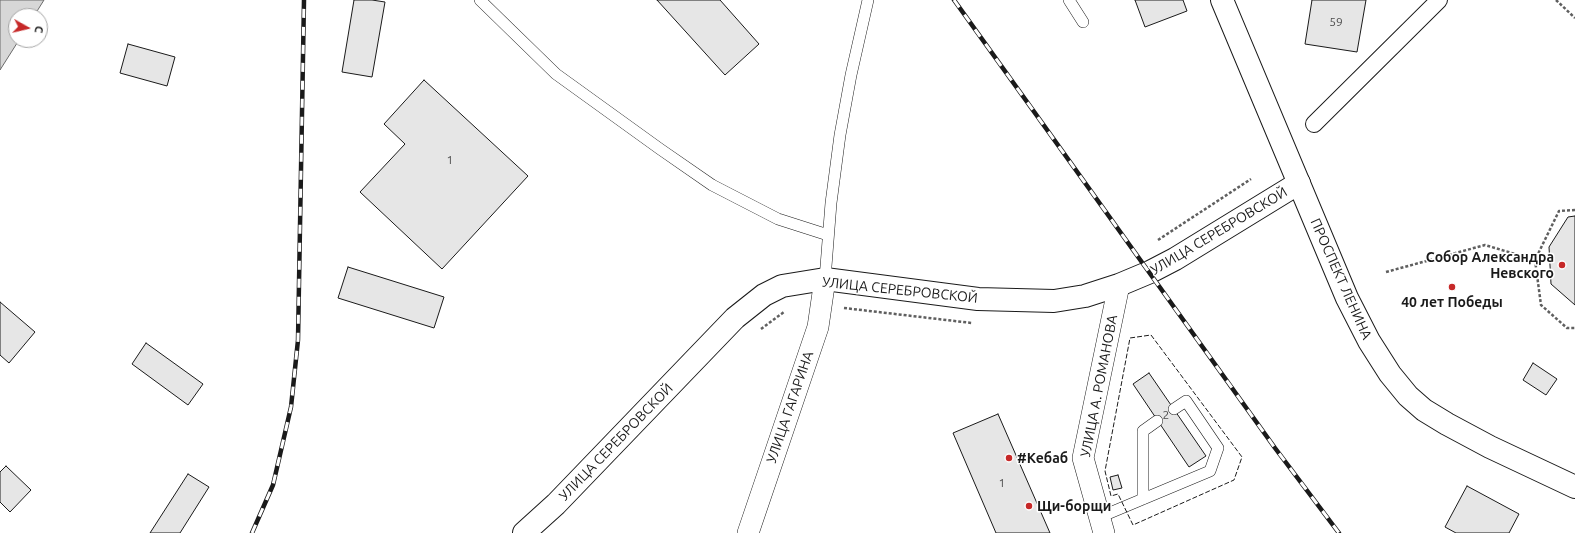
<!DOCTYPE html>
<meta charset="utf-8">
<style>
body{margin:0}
#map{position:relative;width:1575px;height:533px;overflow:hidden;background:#fff;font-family:Ubuntu,sans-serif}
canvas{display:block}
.north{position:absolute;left:8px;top:8px;width:40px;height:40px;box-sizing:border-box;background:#fff;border:1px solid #a3a3a3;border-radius:50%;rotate:98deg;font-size:11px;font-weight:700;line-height:16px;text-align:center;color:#1a1a1a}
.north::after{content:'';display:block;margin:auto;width:14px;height:18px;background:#c62828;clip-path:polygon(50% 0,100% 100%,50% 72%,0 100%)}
</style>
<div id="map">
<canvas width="1575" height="533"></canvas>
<div class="north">С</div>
</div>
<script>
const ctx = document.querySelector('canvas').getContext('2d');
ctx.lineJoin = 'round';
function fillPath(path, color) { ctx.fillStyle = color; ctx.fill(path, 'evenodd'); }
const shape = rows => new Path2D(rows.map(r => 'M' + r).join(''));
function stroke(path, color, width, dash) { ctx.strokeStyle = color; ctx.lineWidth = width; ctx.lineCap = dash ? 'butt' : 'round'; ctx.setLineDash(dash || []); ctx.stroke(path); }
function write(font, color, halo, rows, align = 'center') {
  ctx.font = font + ' Ubuntu,sans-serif'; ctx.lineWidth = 3; ctx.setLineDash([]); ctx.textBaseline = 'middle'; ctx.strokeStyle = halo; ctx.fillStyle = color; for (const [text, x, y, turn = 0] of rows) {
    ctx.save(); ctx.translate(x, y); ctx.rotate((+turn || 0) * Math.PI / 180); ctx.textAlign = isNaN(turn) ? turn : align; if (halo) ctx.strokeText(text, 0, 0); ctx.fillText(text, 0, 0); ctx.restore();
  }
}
const water = shape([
 [0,0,44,0,34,16,16,16,16,40,19,40,0,70,0,0]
]);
fillPath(water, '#d7d7d7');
stroke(water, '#6a6a6a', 1);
const building = shape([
 [354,0,372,0,385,2,372,77,342,72,354,0],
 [657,0,720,0,759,44,725,75,657,0],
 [1135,0,1183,0,1187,11,1145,27,1135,0],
 [1312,0,1366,0,1357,52,1305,44,1312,0],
 [128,44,175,57,167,86,120,73,128,44],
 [424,80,528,176,442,269,360,192,405,144,384,124,424,80],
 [1575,216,1575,305,1551,284,1549,247,1568,217,1575,216],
 [348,267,444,297,434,328,338,298,348,267],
 [0,302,35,332,9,363,0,355,0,302],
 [146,343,203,384,188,405,132,364,146,343],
 [1533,363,1557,379,1546,395,1523,380,1533,363],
 [1149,373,1206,456,1189,467,1133,384,1149,373],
 [998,414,1050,533,996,533,953,433,998,414],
 [6,466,31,490,10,512,0,502,0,472,6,466],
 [188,474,209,487,180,533,150,533,188,474],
 [1118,475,1122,488,1113,490,1110,477,1118,475],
 [1467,486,1519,514,1509,533,1456,533,1445,527,1467,486]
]);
fillPath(building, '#e6e6e6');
stroke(building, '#1a1a1a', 1);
const service = shape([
 [480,0,556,74,660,149,712,185,778,219,828,235],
 [1069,0,1083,22],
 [825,279,831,203,840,135,851,75,868,0],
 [1143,499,1143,431,1157,421],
 [1100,517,1210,471,1218,448,1186,401,1174,409]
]);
const pedestrian = shape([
 [1314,124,1439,0]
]);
const minor = shape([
 [748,533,818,327,825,279],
 [1104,533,1083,458,1119,285]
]);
const tertiary = shape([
 [524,533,556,504,735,318,764,295,782,286,825,279,978,299,1054,301,1085,296,1119,285,1150,272,1175,259,1299,183]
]);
const secondary = shape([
 [1222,0,1347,298,1369,341,1390,374,1408,396,1424,410,1447,424,1490,447,1575,487]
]);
stroke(service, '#1a1a1a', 12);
stroke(pedestrian, '#1a1a1a', 18);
stroke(minor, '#1a1a1a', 22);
stroke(tertiary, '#1a1a1a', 24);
stroke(secondary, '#1a1a1a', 24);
stroke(shape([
 [1556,0,1575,18],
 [1575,210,1559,211,1535,260,1541,305,1567,328,1575,328],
 [1158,240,1251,179],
 [1386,272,1485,245,1535,260],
 [844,308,972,323],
 [761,329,784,312]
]), '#5f5f5f', 2.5, [3, 2]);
stroke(service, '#fff', 11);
stroke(pedestrian, '#fff', 16);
stroke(minor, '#fff', 21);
stroke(tertiary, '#fff', 22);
stroke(secondary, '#fff', 22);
const rail = shape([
 [954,0,1275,448,1339,533],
 [252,533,273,485,291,407,298,340,304,0]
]);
stroke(rail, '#1a1a1a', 4.5);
stroke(rail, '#fff', 3, [9]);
stroke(shape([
 [1151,335,1242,457,1234,480,1133,525,1118,494,1111,496,1105,471,1130,338,1151,335]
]), '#1a1a1a', 1, [5, 2]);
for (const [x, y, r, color] of [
 [1562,265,4,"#c62828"],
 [1452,287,4,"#c62828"],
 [1009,458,4,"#c62828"],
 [1029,506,4,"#c62828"]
]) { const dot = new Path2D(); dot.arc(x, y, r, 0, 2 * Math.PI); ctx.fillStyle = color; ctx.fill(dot); stroke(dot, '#fff', 1.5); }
write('12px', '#4d4d4d', null, [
 ["59",1336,22],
 ["1",450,160],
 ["2",1166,415],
 ["1",1002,483]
]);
write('14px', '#1a1a1a', '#fff', [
 ["УЛИЦА СЕРЕБРОВСКОЙ",1219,231,-31],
 ["ПРОСПЕКТ ЛЕНИНА",1341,279,66],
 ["УЛИЦА СЕРЕБРОВСКОЙ",900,290,6],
 ["УЛИЦА А. РОМАНОВА",1099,386,-79],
 ["УЛИЦА ГАГАРИНА",790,407,-71],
 ["УЛИЦА СЕРЕБРОВСКОЙ",616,442,-46]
]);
write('bold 14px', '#1a1a1a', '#fff', [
 ["Собор Александра",1554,257,"right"],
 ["Невского",1554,273,"right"],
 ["40 лет Победы",1452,302,"center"],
 ["#Кебаб",1017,458],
 ["Щи-борщи",1037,506]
], 'left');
</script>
